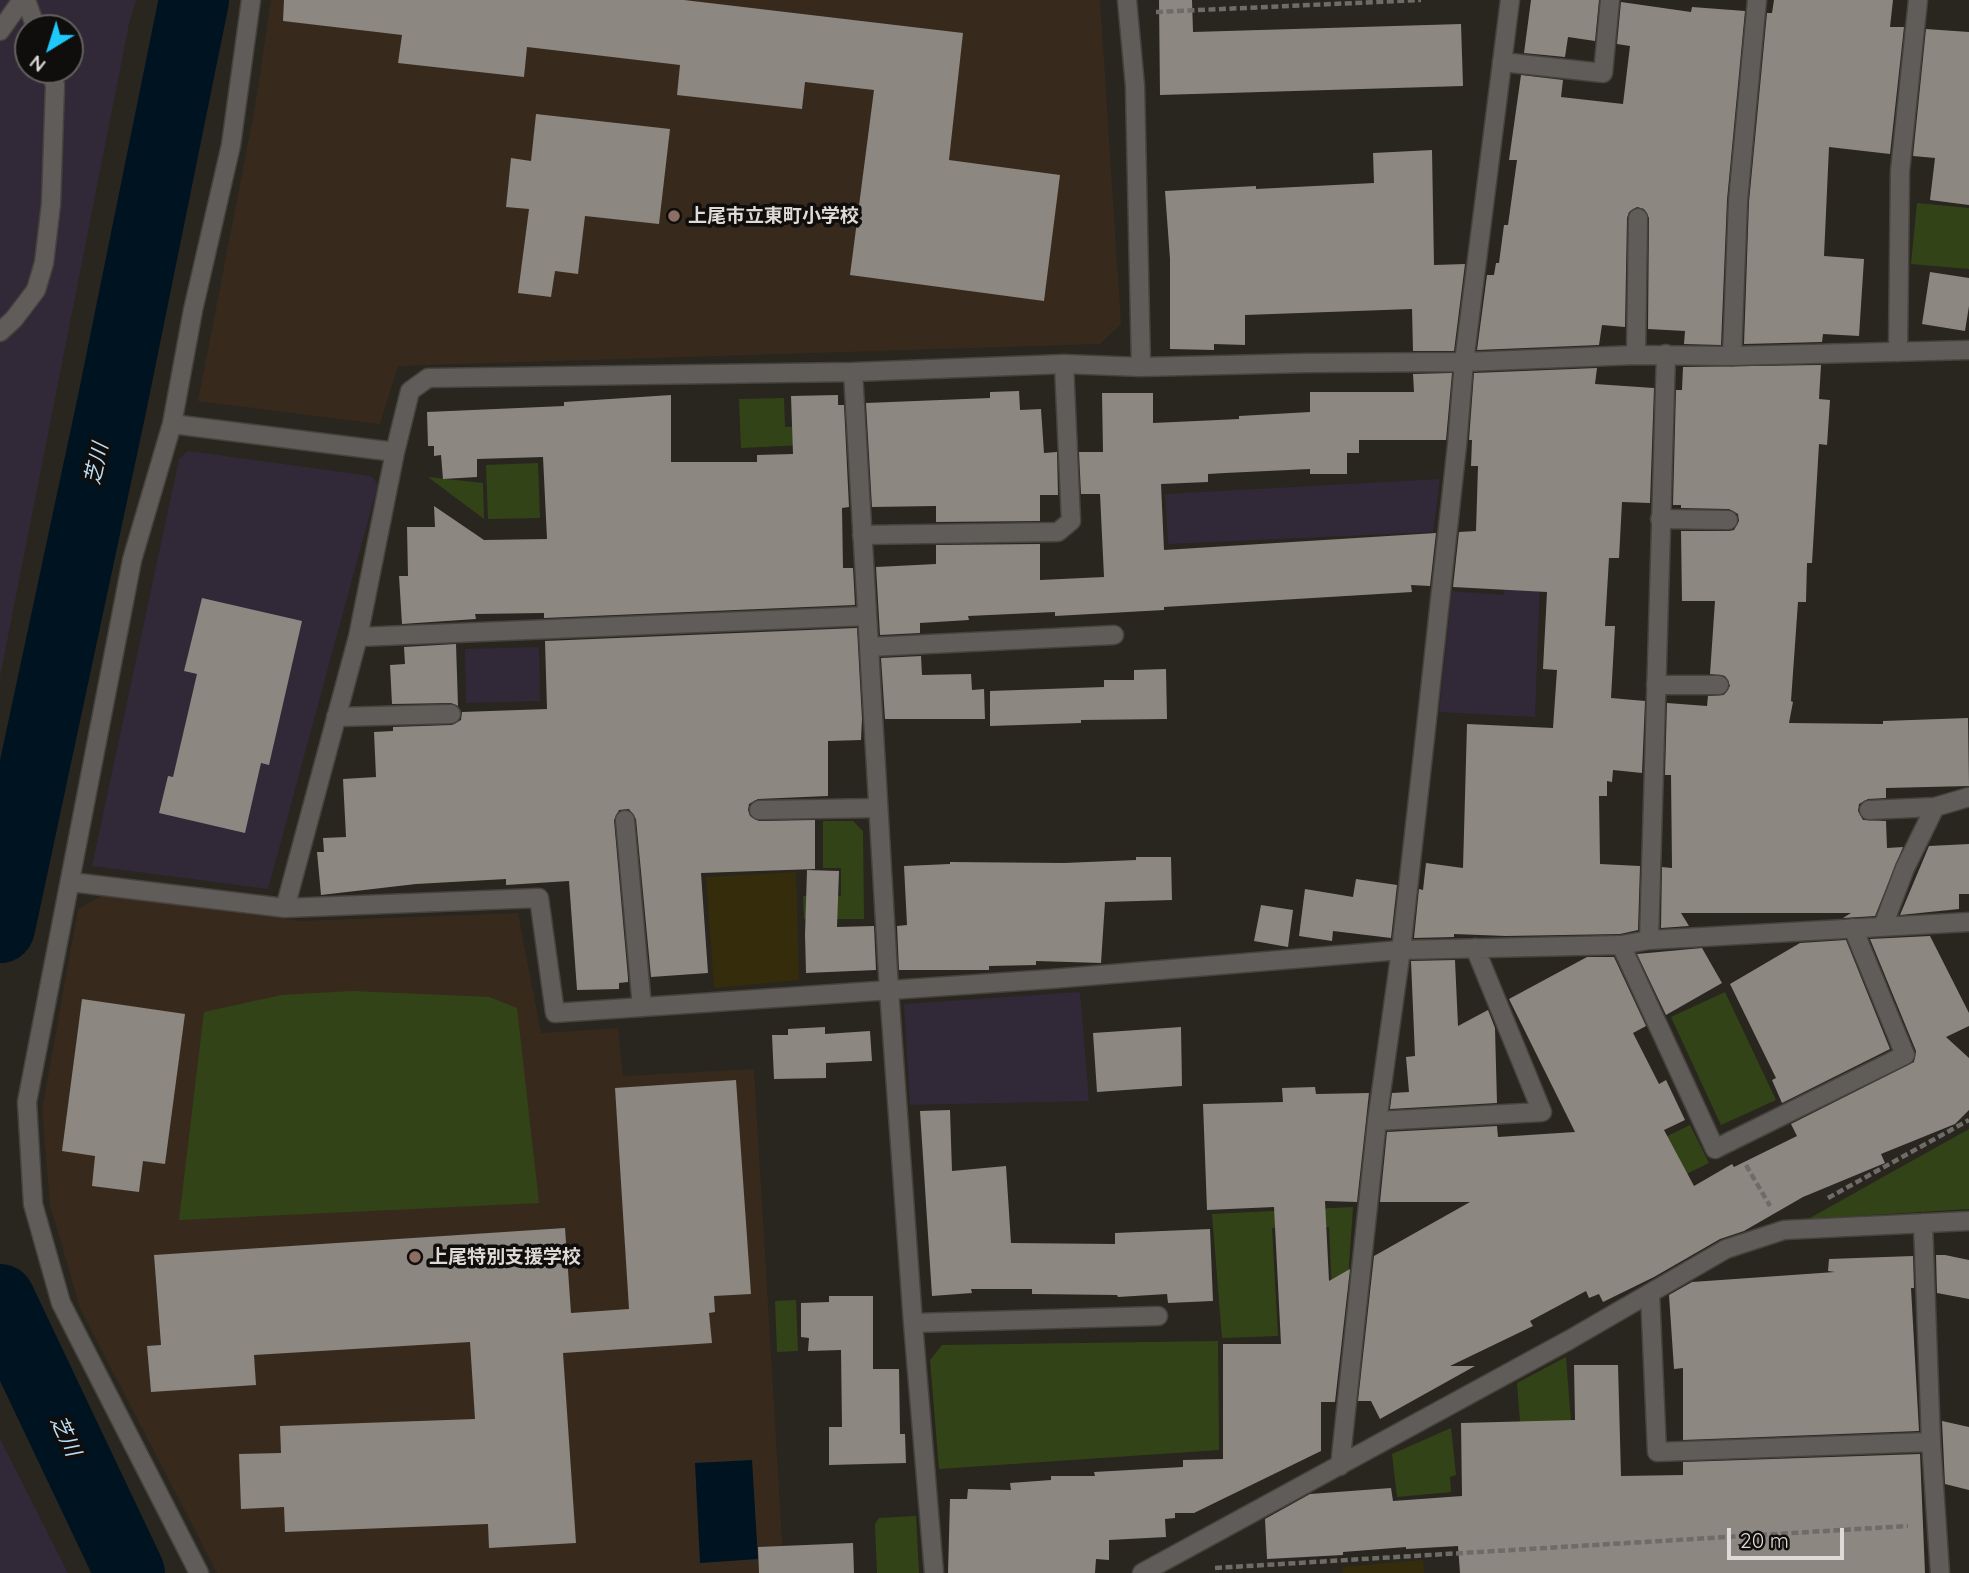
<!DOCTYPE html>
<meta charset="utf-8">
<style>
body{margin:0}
#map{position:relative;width:1969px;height:1573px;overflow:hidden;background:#29251f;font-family:Quicksand,sans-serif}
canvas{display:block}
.north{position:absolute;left:14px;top:14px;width:70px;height:70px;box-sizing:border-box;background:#100e0c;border:2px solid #62605d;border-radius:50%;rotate:218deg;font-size:19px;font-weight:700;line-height:28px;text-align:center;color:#dddad7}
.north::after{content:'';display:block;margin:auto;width:24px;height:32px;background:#1dc9fd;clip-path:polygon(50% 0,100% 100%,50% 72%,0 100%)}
.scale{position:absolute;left:1727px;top:1528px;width:117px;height:32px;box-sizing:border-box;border:4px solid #dddad7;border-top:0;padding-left:9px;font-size:21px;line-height:24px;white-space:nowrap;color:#dddad7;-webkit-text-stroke:5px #100e0c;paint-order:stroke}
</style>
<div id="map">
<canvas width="1969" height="1573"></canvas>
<div class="north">N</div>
<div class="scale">20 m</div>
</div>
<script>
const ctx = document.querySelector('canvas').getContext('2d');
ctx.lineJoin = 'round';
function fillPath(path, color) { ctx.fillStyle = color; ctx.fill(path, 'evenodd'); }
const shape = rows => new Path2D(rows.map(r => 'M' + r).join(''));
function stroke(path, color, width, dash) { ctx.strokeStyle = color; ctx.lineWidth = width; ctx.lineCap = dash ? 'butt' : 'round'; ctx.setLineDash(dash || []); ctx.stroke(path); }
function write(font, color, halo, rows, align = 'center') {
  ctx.font = font + ' Quicksand,"Noto Sans JP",sans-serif'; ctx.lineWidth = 7; ctx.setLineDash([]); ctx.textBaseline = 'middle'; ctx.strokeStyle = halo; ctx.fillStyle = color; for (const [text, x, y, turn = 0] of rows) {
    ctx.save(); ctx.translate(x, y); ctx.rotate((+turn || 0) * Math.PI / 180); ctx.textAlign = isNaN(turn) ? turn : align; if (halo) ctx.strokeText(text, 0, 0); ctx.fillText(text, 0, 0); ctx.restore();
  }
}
fillPath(shape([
 [0,0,136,0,129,24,0,677],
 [28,28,70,28,70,70,28,70],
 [188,451,371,476,378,484,268,889,92,866,179,459],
 [1440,479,1433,532,1168,544,1165,494],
 [1505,523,1542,525,1535,717,1439,712,1452,591,1504,595],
 [539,647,540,701,466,703,465,649],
 [1080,992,1089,1101,910,1105,904,1004],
 [0,1439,68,1573,0,1573]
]), '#312938');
fillPath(shape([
 [271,0,1100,0,1121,324,1100,344,398,366,380,424,198,401,255,107],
 [103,895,300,921,518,913,541,1033,618,1028,623,1076,754,1069,784,1573,217,1573,80,1308,50,1205,42,1110,78,909]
]), '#372a1d');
fillPath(shape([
 [1917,203,1969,208,1969,269,1911,264],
 [784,398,785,427,802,427,803,445,741,448,739,399],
 [538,463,540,518,488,519,486,465],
 [428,477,483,483,484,519],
 [823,821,853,821,863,831,864,919,804,919,803,896,841,896,841,868,823,868],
 [353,991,489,997,517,1008,539,1203,179,1220,204,1012,282,995],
 [1725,992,1776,1100,1721,1125,1671,1017],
 [1690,1125,1709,1163,1658,1188,1639,1150],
 [1969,1129,1969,1209,1808,1219],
 [1353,1207,1347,1294,1332,1293,1329,1227,1272,1228,1278,1336,1222,1338,1212,1214],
 [796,1300,798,1351,777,1352,775,1301],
 [1218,1341,1219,1450,939,1469,930,1360,942,1345],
 [1566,1357,1580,1539,1526,1498,1517,1383],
 [1451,1428,1456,1475,1450,1477,1451,1492,1397,1497,1392,1454],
 [916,1516,919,1573,877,1573,875,1524,879,1518]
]), '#324417');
fillPath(shape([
 [796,872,799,980,714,988,706,877],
 [1423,1560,1424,1573,1343,1573,1342,1567]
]), '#352c0c');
fillPath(shape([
 [752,1460,758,1559,700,1563,695,1463]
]), '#001320');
stroke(shape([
 [0,928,112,404,194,0],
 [0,1299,130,1573]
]), '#001320', 70);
fillPath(shape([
 [284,0,684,0,963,33,949,160,1060,175,1044,301,850,275,874,90,805,82,802,109,677,95,680,65,527,47,524,77,398,63,402,35,283,21],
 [1159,0,1192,0,1193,32,1461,24,1463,86,1160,95],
 [1531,0,1599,0,1595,41,1568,37,1565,57,1524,53],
 [1774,0,1893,0,1890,27,1904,27,1890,154,1829,147,1824,256,1864,259,1859,336,1823,334,1822,342,1744,344,1749,202,1767,13,1772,13],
 [1621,2,1691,12,1692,7,1745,11,1727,200,1721,345,1684,344,1685,331,1648,329,1649,218,1644,209,1637,207,1629,212,1627,218,1625,327,1602,325,1599,345,1477,350,1487,275,1494,275,1496,263,1499,263,1504,225,1508,225,1517,160,1509,160,1521,75,1563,80,1561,97,1623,104,1630,46,1617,44],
 [1926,29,1969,32,1969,205,1930,200,1935,158,1913,156],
 [536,114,670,129,659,224,585,216,578,274,555,271,551,297,518,293,529,209,506,207,511,158,531,161],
 [1432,150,1434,265,1465,264,1454,351,1413,351,1412,309,1245,315,1245,345,1214,344,1214,350,1170,349,1170,259,1165,191,1256,186,1256,189,1374,183,1373,153],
 [1930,272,1969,278,1969,306,1965,331,1922,324],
 [1821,365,1819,399,1830,400,1827,445,1819,444,1812,563,1807,563,1806,602,1798,602,1791,701,1793,702,1789,723,1883,724,1883,721,1968,718,1969,786,1886,788,1886,798,1868,799,1859,804,1858,811,1863,820,1886,821,1887,848,1903,847,1875,916,1843,918,1851,913,1681,913,1689,926,1661,928,1662,867,1672,868,1671,775,1665,775,1667,703,1707,706,1708,696,1724,695,1730,686,1725,676,1710,674,1715,601,1682,601,1681,531,1729,531,1734,530,1739,521,1738,514,1729,509,1681,508,1681,505,1673,505,1676,390,1682,390,1683,367],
 [1597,368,1595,384,1654,388,1650,503,1622,502,1619,558,1609,558,1605,626,1615,626,1611,698,1645,701,1642,773,1613,770,1612,782,1607,781,1607,796,1599,796,1600,864,1640,866,1638,930,1620,934,1506,936,1454,934,1454,937,1414,938,1419,889,1423,890,1426,863,1463,868,1467,724,1553,728,1557,670,1543,669,1547,592,1453,587,1459,532,1476,531,1478,466,1471,466,1472,440,1469,440,1474,373],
 [1452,373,1446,440,1359,440,1359,453,1347,453,1347,474,1310,474,1310,469,1225,473,1208,474,1208,482,1161,484,1164,550,1436,533,1430,586,1411,585,1412,592,1164,607,1164,610,1055,616,1055,612,968,616,969,620,920,623,920,633,880,635,876,567,936,564,936,545,1040,544,1040,580,1104,577,1100,494,1081,494,1079,452,1103,452,1102,393,1153,393,1153,423,1239,419,1239,416,1310,412,1310,392,1414,392,1413,374],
 [1019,391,1020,410,1041,409,1044,453,1057,452,1058,495,1040,495,1040,521,936,522,936,506,872,507,866,403,990,398,990,392],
 [671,395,671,462,757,462,757,455,793,454,791,396,838,395,838,405,844,405,849,507,842,508,843,568,853,568,855,605,544,618,544,613,475,614,476,619,402,624,399,576,408,576,407,527,435,527,434,506,484,540,547,539,543,457,477,459,477,477,443,479,441,455,434,456,434,446,428,446,427,412,564,406,564,402],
 [202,598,302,621,269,765,261,763,245,833,159,813,168,776,173,777,197,674,184,671],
 [857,628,862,719,861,740,828,741,828,796,758,799,749,804,748,810,750,816,759,821,815,820,815,869,701,873,708,973,651,977,636,819,629,809,619,810,614,820,628,978,628,982,619,983,619,989,577,990,569,881,506,885,506,879,416,884,321,895,317,852,324,852,323,838,346,837,343,779,376,777,374,732,393,731,393,727,452,725,461,720,462,712,547,709,545,641],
 [456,644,458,706,451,703,392,704,390,665,405,664,404,647],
 [921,656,922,675,971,674,972,690,984,689,985,719,885,719,881,658],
 [1166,669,1167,719,1081,720,1081,723,990,726,990,691,1104,687,1104,680,1134,680,1134,670],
 [1969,844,1969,894,1959,894,1959,909,1900,915,1929,846],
 [1136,857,1171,857,1172,900,1105,902,1101,963,1036,961,1036,965,989,966,989,970,899,970,897,926,907,925,904,866,950,864,950,862,1064,863,1136,860],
 [807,870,839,871,837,927,874,926,876,970,806,973,805,935],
 [1356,879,1397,885,1391,938,1333,931,1332,941,1299,936,1305,889,1353,897],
 [1261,905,1293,910,1288,947,1254,941],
 [1930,936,1969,1013,1969,1026,1946,1037,1969,1058,1969,1110,1955,1124,1881,1154,1885,1163,1803,1197,1744,1231,1720,1239,1654,1277,1603,1302,1599,1294,1589,1298,1586,1291,1530,1321,1533,1326,1450,1366,1475,1366,1380,1419,1371,1401,1358,1401,1374,1256,1470,1202,1380,1202,1387,1132,1497,1126,1498,1137,1575,1132,1509,999,1587,957,1614,957,1646,1026,1633,1033,1659,1084,1666,1080,1685,1120,1664,1130,1694,1186,1732,1164,1734,1167,1797,1136,1791,1124,1914,1062,1916,1051,1870,939],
 [1846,940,1890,1049,1782,1103,1772,1080,1776,1078,1730,984,1800,943],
 [1702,948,1722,983,1666,1015,1637,954],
 [1455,960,1458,1026,1488,1010,1495,1028,1497,1103,1390,1109,1392,1093,1409,1092,1406,1057,1415,1056,1411,961],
 [82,999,185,1014,165,1164,143,1161,139,1192,92,1186,95,1156,62,1151],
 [825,1027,825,1034,870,1031,872,1061,826,1063,826,1078,774,1079,772,1035,788,1035,788,1029],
 [1181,1027,1182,1086,1097,1092,1093,1033],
 [736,1080,751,1294,714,1296,715,1312,709,1313,712,1343,563,1353,576,1543,489,1548,488,1524,285,1532,284,1507,241,1509,239,1454,281,1453,280,1426,475,1419,470,1342,254,1355,256,1385,151,1392,147,1346,161,1345,154,1255,565,1228,571,1313,629,1309,615,1088],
 [1315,1087,1316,1094,1369,1093,1357,1202,1325,1201,1329,1281,1350,1269,1335,1402,1321,1402,1321,1451,1194,1513,1175,1513,1175,1518,1165,1519,1166,1537,1109,1540,1109,1560,1096,1559,1095,1573,948,1573,950,1499,967,1499,968,1489,1011,1490,1010,1483,1051,1480,1051,1476,1095,1476,1094,1472,1183,1467,1183,1460,1223,1459,1223,1344,1281,1344,1274,1207,1207,1210,1203,1104,1283,1102,1282,1088],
 [950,1110,952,1171,1006,1166,1011,1243,1115,1244,1115,1233,1210,1229,1213,1301,1168,1303,1167,1294,1118,1297,1117,1295,1032,1294,1032,1289,971,1289,972,1293,932,1296,920,1111],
 [1936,1255,1945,1255,1969,1260,1969,1299,1937,1293],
 [1913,1256,1914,1288,1911,1288,1919,1431,1683,1440,1683,1368,1674,1369,1669,1295,1692,1282,1835,1272,1828,1271,1829,1259],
 [829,1296,873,1296,873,1369,899,1369,900,1434,905,1434,906,1463,829,1465,829,1427,842,1427,841,1350,808,1351,809,1338,801,1337,801,1303,829,1302],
 [1574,1365,1618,1365,1621,1476,1683,1475,1683,1462,1920,1454,1925,1573,1460,1573,1458,1546,1406,1549,1406,1547,1343,1552,1343,1555,1267,1559,1265,1519,1310,1494,1391,1488,1393,1501,1462,1496,1461,1423,1575,1420],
 [1942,1421,1969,1427,1969,1490,1945,1484],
 [853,1543,854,1573,759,1573,758,1547]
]), '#8c8781');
const service = shape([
 [26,0,36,28],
 [0,31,22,0],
 [1502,62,1603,73,1610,0],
 [0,332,14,319,36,290,44,263,51,204,55,85,50,70],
 [1898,352,1900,171,1918,0],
 [1636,355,1638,218],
 [1732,356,1738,201,1757,0],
 [1660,519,1728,520],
 [862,535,1058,532,1071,521,1064,364],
 [869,647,1114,635],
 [1656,685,1719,685],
 [336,717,451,714],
 [759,810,878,808],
 [625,820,642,1007],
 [1731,1141,1905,1055,1853,928]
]);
const minor = shape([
 [1127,0,1135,86,1141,367],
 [853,372,889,990,913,1323,934,1573],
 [172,424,395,452],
 [358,637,867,616],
 [1869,810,1935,807],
 [71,882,285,908,539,898,555,1013,1051,979,1401,950,1621,945,1649,940,1969,922],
 [285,908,358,637,395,452,410,391,428,378,853,372,1064,364,1141,367,1307,363,1464,362,1636,355,1732,356,1969,350],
 [1883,926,1905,868,1935,807,1969,797],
 [1649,940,1666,354],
 [1621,945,1715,1149,1731,1141],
 [1377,1121,1542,1112,1475,948],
 [1923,1223,1931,1442,1940,1573],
 [1650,1293,1657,1452,1931,1442],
 [913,1323,1158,1316],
 [1340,1466,1377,1121,1401,950,1424,746,1457,445,1464,362,1510,0],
 [199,1573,61,1303,33,1204,27,1102,132,560,172,424,193,310,231,145,251,0],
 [1142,1573,1569,1340,1726,1249,1784,1230,1969,1221]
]);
stroke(service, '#46423c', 21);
stroke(minor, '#46423c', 21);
stroke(shape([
 [1156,12,1421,0],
 [1746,1165,1770,1206],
 [1828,1198,1969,1120],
 [1215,1568,1908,1526]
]), '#6f6b66', 4.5, [7, 3.5]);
stroke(service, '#5f5c5a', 18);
stroke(minor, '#5f5c5a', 18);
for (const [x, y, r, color] of [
 [674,216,7,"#8d6e63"],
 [415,1257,7,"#8d6e63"]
]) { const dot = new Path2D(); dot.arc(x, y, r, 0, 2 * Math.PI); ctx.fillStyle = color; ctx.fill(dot); stroke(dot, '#100e0c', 2.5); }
write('bold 19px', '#dddad7', '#100e0c', [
 ["上尾市立東町小学校",688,216],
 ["上尾特別支援学校",429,1257]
], 'left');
write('italic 21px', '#b8def5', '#100e0c', [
 ["芝川",97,464,-78],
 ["芝川",65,1436,65]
]);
</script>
